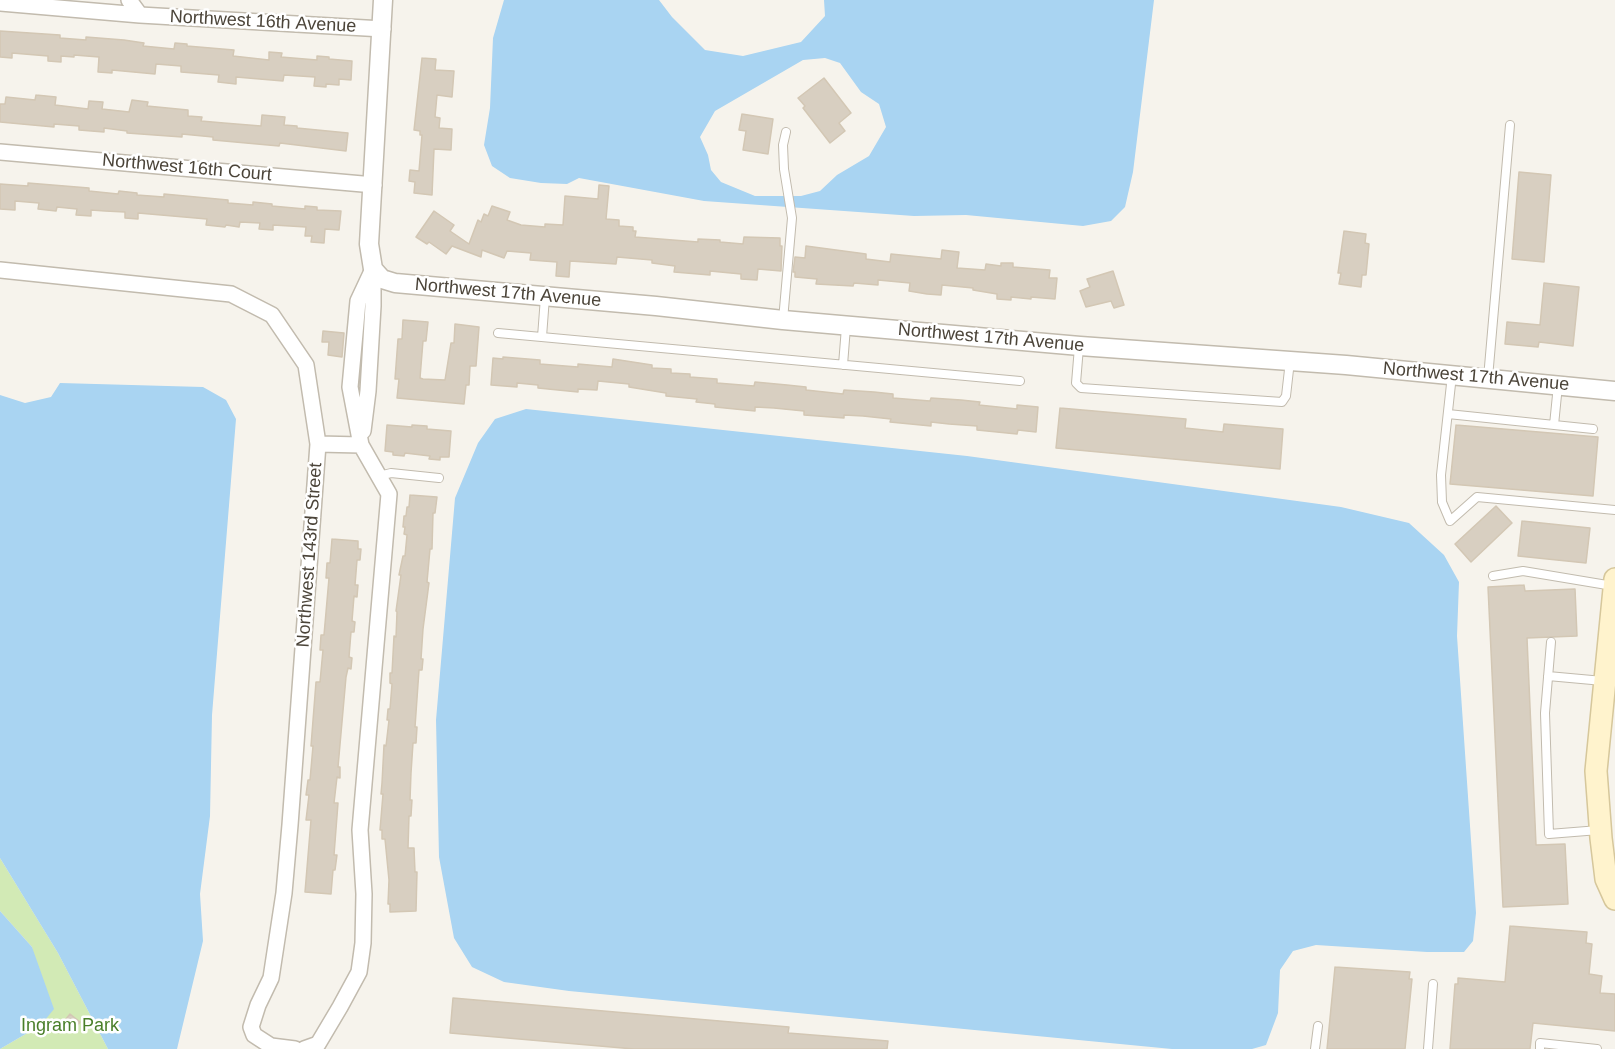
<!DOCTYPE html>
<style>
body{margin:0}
canvas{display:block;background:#f6f3ec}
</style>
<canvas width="1615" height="1049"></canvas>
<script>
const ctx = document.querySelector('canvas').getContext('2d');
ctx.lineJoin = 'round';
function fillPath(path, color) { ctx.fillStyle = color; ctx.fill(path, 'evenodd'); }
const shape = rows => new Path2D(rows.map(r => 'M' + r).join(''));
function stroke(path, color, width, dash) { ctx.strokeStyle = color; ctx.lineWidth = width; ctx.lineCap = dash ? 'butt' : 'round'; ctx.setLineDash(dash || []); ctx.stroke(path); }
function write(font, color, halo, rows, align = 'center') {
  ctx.font = font + ' Helvetica,sans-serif'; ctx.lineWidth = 5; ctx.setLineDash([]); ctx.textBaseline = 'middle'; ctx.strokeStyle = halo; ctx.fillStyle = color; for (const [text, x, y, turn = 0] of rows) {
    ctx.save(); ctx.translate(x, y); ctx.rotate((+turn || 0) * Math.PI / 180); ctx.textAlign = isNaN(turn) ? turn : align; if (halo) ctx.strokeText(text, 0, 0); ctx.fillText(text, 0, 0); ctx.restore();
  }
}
fillPath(shape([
 [0,858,58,953,108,1049,0,1049,41,1025,32,947,0,911]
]), '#d2eab5');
fillPath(shape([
 [504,0,659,0,672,17,705,50,743,56,801,42,825,16,824,0,1154,0,1133,172,1125,207,1111,221,1083,226,966,215,914,216,704,201,579,178,567,184,541,183,510,178,492,166,484,145,490,108,493,38],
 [825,58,840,63,861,92,879,104,886,127,869,156,837,175,820,191,801,196,755,196,721,182,711,170,708,155,700,137,715,111,803,60],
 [60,383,203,387,226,400,236,419,212,715,210,816,200,894,203,941,177,1049,108,1049,58,953,0,858,0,395,25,403,51,397],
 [526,409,967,456,1341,507,1409,523,1444,555,1459,582,1457,636,1476,913,1473,941,1464,952,1427,952,1316,945,1293,951,1280,970,1278,1013,1266,1045,1252,1049,1172,1049,569,991,504,982,472,967,454,938,439,857,436,720,455,498,478,443,495,419],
 [0,911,32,947,54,1009,41,1025,0,1049]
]), '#a9d4f2');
const building = shape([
 [0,31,60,35,60,38,86,40,86,37,124,40,144,43,143,46,174,49,175,43,187,44,187,46,234,50,233,56,269,60,269,52,282,53,281,57,317,60,317,56,329,57,329,59,352,61,351,80,339,79,339,85,326,84,326,87,314,86,315,77,284,75,283,81,236,77,236,84,218,82,219,75,181,72,181,66,156,64,155,74,112,70,112,73,98,72,99,57,74,55,74,57,61,56,61,62,48,61,48,56,12,53,12,58,0,57,0,31],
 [422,58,436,59,435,70,454,71,452,97,437,95,435,117,440,118,439,128,452,129,451,150,434,149,432,195,414,193,415,182,409,181,410,170,419,171,422,135,420,135,420,131,414,130,422,58],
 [824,78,851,113,839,123,845,131,830,143,803,108,805,106,798,98,824,78],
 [36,95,56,97,55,105,88,109,89,101,103,102,102,109,129,112,132,100,148,102,147,106,188,110,188,116,202,117,201,121,224,123,261,126,262,115,285,117,284,125,297,126,297,128,348,133,346,151,280,143,279,146,213,140,213,137,182,134,182,137,127,133,127,131,104,128,104,132,79,130,79,126,54,124,54,127,0,122,0,104,5,104,6,97,35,100,36,95],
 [742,114,773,119,768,154,743,150,746,131,739,130,742,114],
 [1519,172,1551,175,1544,262,1512,259,1519,172],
 [28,183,89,188,89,191,118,194,119,191,137,193,137,195,164,197,164,194,228,200,228,203,253,205,253,202,272,204,272,206,305,209,305,206,317,207,317,210,341,211,339,230,325,229,324,243,311,242,312,236,305,236,306,227,273,225,273,230,259,229,260,223,240,222,239,227,226,225,225,227,206,225,207,219,138,213,138,219,125,218,125,212,105,211,91,210,91,216,76,215,77,209,57,207,56,211,38,209,39,203,15,201,15,210,0,209,0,184,28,186,28,183],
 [599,185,609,186,606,219,619,220,619,226,633,227,633,231,636,231,635,237,698,242,698,239,720,240,720,242,743,244,744,237,780,238,780,246,782,246,781,271,758,269,757,280,741,279,741,274,710,271,710,275,674,272,675,266,652,263,652,260,617,257,616,264,570,261,569,277,556,276,557,262,530,260,531,253,507,251,504,258,482,250,481,257,452,246,446,254,429,242,427,244,416,237,434,211,454,225,450,231,469,244,478,220,481,222,484,214,488,216,492,206,510,212,507,220,521,225,545,227,545,224,563,225,565,196,598,199,599,185],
 [1344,231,1366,234,1365,243,1369,244,1366,275,1362,275,1361,287,1339,284,1341,273,1338,273,1344,231],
 [806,246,866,254,866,259,890,262,891,254,941,259,942,250,959,252,957,268,985,270,986,264,1001,266,1001,263,1013,263,1013,267,1050,270,1049,278,1057,278,1055,299,1031,297,1031,299,1011,297,1011,300,997,299,997,294,973,290,973,288,942,285,941,295,927,294,909,291,910,283,878,280,878,285,854,283,853,286,816,284,817,279,795,277,795,272,793,272,795,257,805,258,806,246],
 [1113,271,1124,305,1114,308,1111,301,1086,307,1080,291,1090,287,1087,279,1113,271],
 [1544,283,1579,287,1573,346,1539,342,1538,347,1505,344,1507,322,1540,325,1544,283],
 [403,320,428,322,426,341,423,341,420,378,423,379,445,380,451,343,454,343,455,324,479,327,476,366,470,366,469,385,466,385,464,404,397,398,399,379,395,379,398,339,402,339,403,320],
 [323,331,344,333,342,357,328,355,329,342,322,342,323,331],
 [503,357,540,360,540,364,578,367,578,364,612,367,613,359,652,365,652,368,671,369,671,373,690,374,690,377,717,379,717,383,754,386,755,382,787,385,806,387,806,390,843,394,844,390,874,392,893,394,893,398,930,401,931,398,961,400,980,402,979,405,1017,409,1017,405,1038,407,1036,432,1018,430,1017,434,977,430,977,426,949,424,931,422,931,426,890,422,891,419,863,416,844,415,844,418,804,415,804,411,774,408,755,407,755,411,715,407,715,404,696,402,697,399,666,396,666,393,629,387,629,384,598,381,597,390,578,389,578,392,538,388,538,385,517,383,517,387,491,385,493,358,503,359,503,357],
 [1060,408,1186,419,1185,428,1223,432,1224,424,1283,429,1280,469,1056,448,1060,408],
 [387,425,412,427,412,425,427,426,427,429,451,431,449,457,440,457,440,460,429,459,430,456,405,453,404,456,393,455,393,452,385,451,387,425],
 [1456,425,1598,437,1593,496,1450,484,1456,425],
 [410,495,437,497,435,513,433,513,432,549,430,549,427,582,429,583,423,629,421,659,423,659,422,670,419,670,415,727,417,727,416,743,413,743,411,773,410,800,412,800,411,816,409,816,408,848,414,848,415,872,417,872,416,911,390,912,390,904,388,904,389,880,385,839,382,839,382,830,380,830,383,794,381,794,382,783,384,745,386,746,389,720,387,720,388,709,390,709,392,684,390,683,390,673,392,673,394,636,396,637,397,612,396,611,401,575,399,575,403,556,405,556,407,535,404,534,405,527,403,527,404,516,406,516,407,507,409,507,410,495],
 [1496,506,1512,523,1471,562,1455,544,1496,506],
 [1522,521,1590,528,1586,563,1518,556,1522,521],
 [332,539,358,541,358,549,361,549,360,560,357,560,355,585,358,585,357,597,354,596,352,621,355,622,354,632,351,632,349,657,352,658,351,669,348,668,346,677,338,767,340,767,340,778,337,777,334,803,338,803,334,855,337,855,335,870,333,870,331,894,305,892,311,820,306,820,309,795,306,795,308,780,310,780,313,746,311,746,316,682,320,682,323,650,320,650,321,635,324,635,329,578,326,578,327,563,330,563,332,539],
 [1524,585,1525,591,1575,589,1577,636,1527,638,1536,845,1565,844,1568,904,1503,907,1488,587,1524,585],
 [1510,926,1587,932,1586,943,1592,944,1589,974,1602,976,1600,993,1615,994,1615,1031,1533,1023,1530,1049,1450,1049,1455,984,1458,984,1458,978,1505,982,1510,926],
 [1335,967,1410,972,1409,979,1412,979,1405,1049,1327,1049,1335,967],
 [453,998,789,1027,788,1033,888,1041,887,1049,634,1049,450,1033,453,998],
 [70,1014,80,1022,72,1032,62,1024,70,1014]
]);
fillPath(building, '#d8cfc1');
stroke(building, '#d3c7b4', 1.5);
const service = shape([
 [783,320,792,218,784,169,783,145,786,132],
 [498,333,1020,381],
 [542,337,545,297],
 [1079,347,1076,383,1081,388,1282,402,1286,396,1290,361],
 [843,365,846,327],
 [1452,375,1441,475,1442,502,1450,521,1477,497,1615,510],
 [1488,378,1510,125],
 [1448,414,1593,429],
 [1554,425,1558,385],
 [379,476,391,473,439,478],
 [1493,576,1523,571,1613,586],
 [1551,642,1545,713,1549,834,1599,830],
 [1548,676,1603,681],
 [1315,1049,1318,1026],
 [1428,1049,1433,984],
 [1540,1049,1540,1043,1597,1049]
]);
const minor = shape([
 [129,0,140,15],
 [0,3,140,15,383,29],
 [0,152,374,185],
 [0,270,231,294,272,315,306,365,318,444,290,825,284,893,271,978,258,1005,251,1027,254,1035,271,1046,295,1049],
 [363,431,368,391,373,306,373,272],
 [318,444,361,445],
 [304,1049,318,1044,340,1007,359,972,363,943,364,894,360,830,389,494,361,445,350,387,358,301,373,269]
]);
const tertiary = shape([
 [383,0,369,244,373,269,382,279,395,283,656,306,783,320,1080,346,1346,365,1615,391]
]);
const secondary = shape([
 [1615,579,1596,771,1601,838,1606,879,1615,899]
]);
stroke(service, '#c2bbae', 10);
stroke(minor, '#c2bbae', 18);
stroke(tertiary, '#c2bbae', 21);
stroke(secondary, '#d6c79b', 24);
stroke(service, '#fff', 8);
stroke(minor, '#fff', 15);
stroke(tertiary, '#fff', 18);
stroke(secondary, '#fff3cd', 21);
write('18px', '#4b4439', '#fff', [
 ["Northwest 16th Avenue",263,22,3],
 ["Northwest 16th Court",187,168,5],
 ["Northwest 17th Avenue",508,293,5],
 ["Northwest 17th Avenue",991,338,5],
 ["Northwest 17th Avenue",1476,377,5],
 ["Northwest 143rd Street",310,555,-86]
]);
write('18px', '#4a7f2a', '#fff', [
 ["Ingram Park",70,1026]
]);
</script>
